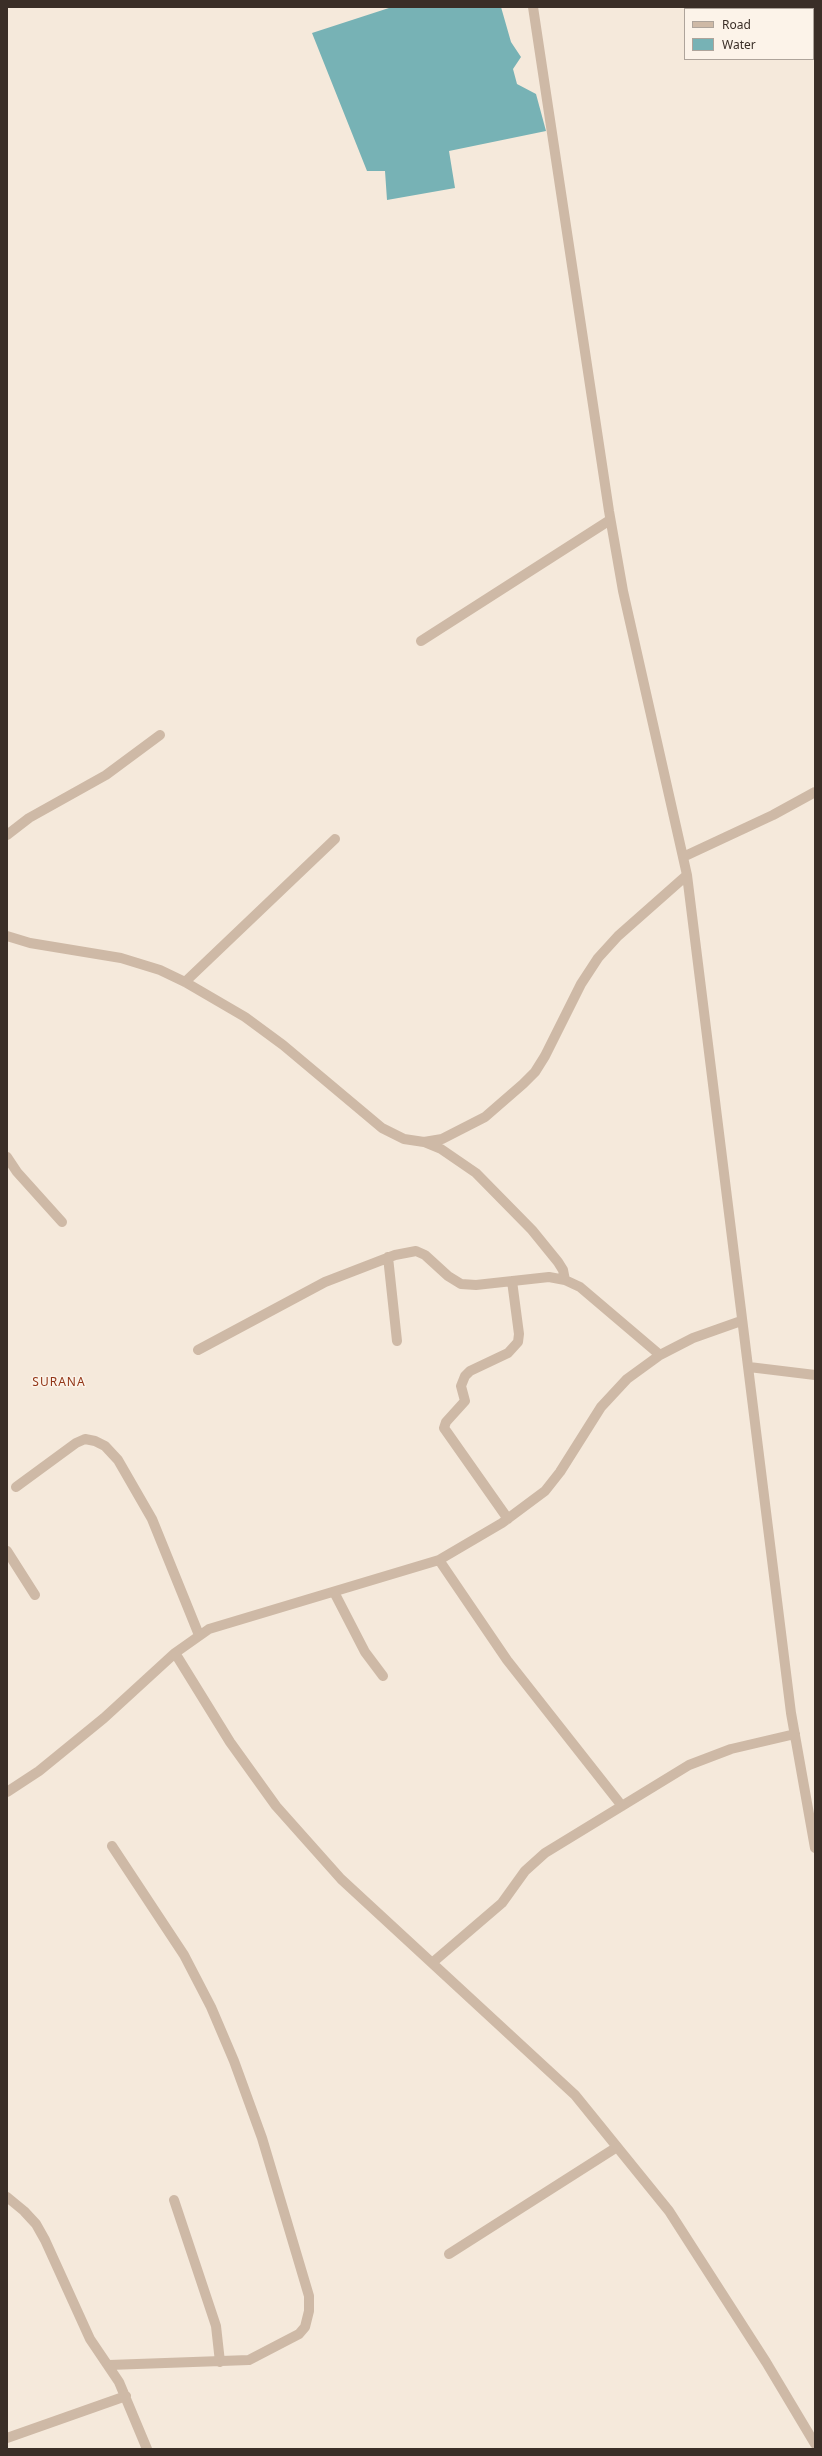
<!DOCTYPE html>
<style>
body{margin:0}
#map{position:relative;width:822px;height:2456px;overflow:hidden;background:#f5e9db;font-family:"Noto Sans",sans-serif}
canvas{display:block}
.frame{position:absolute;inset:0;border:8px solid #3a2e27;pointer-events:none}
.legend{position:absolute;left:684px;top:8px;width:130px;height:52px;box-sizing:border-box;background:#fcf3e9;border:1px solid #aea49b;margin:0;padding:5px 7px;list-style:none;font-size:12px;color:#3a2e27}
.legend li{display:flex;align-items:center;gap:8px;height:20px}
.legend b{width:20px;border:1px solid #aea49b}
</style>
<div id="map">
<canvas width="822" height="2456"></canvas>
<div class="frame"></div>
<ul class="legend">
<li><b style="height:5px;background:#ceb9a6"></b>Road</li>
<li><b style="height:11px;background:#77b2b5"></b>Water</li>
</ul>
</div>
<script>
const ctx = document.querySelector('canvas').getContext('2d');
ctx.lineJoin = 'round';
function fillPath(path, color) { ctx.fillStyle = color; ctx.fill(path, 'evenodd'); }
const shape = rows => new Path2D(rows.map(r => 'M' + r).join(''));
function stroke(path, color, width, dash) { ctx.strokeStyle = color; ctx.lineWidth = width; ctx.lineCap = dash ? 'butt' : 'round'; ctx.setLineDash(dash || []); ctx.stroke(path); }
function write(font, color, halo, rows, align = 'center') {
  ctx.font = font + ' "Noto Sans",sans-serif'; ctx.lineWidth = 3; ctx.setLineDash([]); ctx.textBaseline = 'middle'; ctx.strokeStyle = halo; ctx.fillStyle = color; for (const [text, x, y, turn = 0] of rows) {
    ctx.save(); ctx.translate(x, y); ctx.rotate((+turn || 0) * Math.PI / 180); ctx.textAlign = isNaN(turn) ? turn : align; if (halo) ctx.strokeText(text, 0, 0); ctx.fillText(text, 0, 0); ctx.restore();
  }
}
fillPath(shape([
 [392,7,501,7,511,42,521,57,513,69,517,84,536,94,546,131,449,151,455,188,387,200,385,171,367,171,312,33]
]), '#77b2b5');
stroke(shape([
 [533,7,609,511,623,591,687,875,791,1713,815,1848],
 [421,641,610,520],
 [7,835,29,818,106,775,160,735],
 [683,857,773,815,815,792],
 [7,936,30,943,121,958,160,970,185,982,245,1017,283,1045,382,1128,404,1139,424,1142,442,1139,485,1117,523,1084,535,1072,545,1056,581,984,598,958,618,936,687,875],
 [185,982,335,839],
 [424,1142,441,1149,476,1173,532,1230,558,1262,563,1270,565,1280],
 [7,1157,17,1172,62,1222],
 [388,1257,397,1341],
 [198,1350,325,1282,395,1255,416,1251,425,1255,448,1276,461,1284,476,1285,549,1277,565,1280,580,1287,660,1355],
 [749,1367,815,1375],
 [16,1487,76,1443,85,1439,95,1441,105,1446,118,1460,152,1519,199,1635],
 [508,1519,444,1428,446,1422,465,1401,461,1386,465,1376,470,1371,508,1353,518,1342,519,1334,512,1281],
 [7,1551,35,1595],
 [439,1560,507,1660,622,1806],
 [334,1592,365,1652,383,1676],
 [175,1653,230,1742,276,1806,341,1879,575,2095,669,2211,766,2362,815,2444],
 [7,1792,39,1771,104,1718,175,1653,209,1629,439,1560,502,1523,545,1491,560,1472,601,1407,627,1379,660,1355,693,1338,741,1321],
 [432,1963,502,1903,525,1871,545,1853,689,1765,731,1749,795,1734],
 [7,2197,24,2211,36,2224,45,2240,90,2339,119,2382,147,2449],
 [174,2200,216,2326,220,2362],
 [449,2254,617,2147],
 [109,2365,249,2360,299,2334,305,2327,309,2311,309,2296,262,2138,234,2061,211,2007,184,1955,112,1846],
 [7,2438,126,2396]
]), '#ceb9a6', 10);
ctx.letterSpacing = '1px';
write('12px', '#923617', '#fcf3e9', [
 ["SURANA",59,1383]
]);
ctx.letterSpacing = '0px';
</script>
